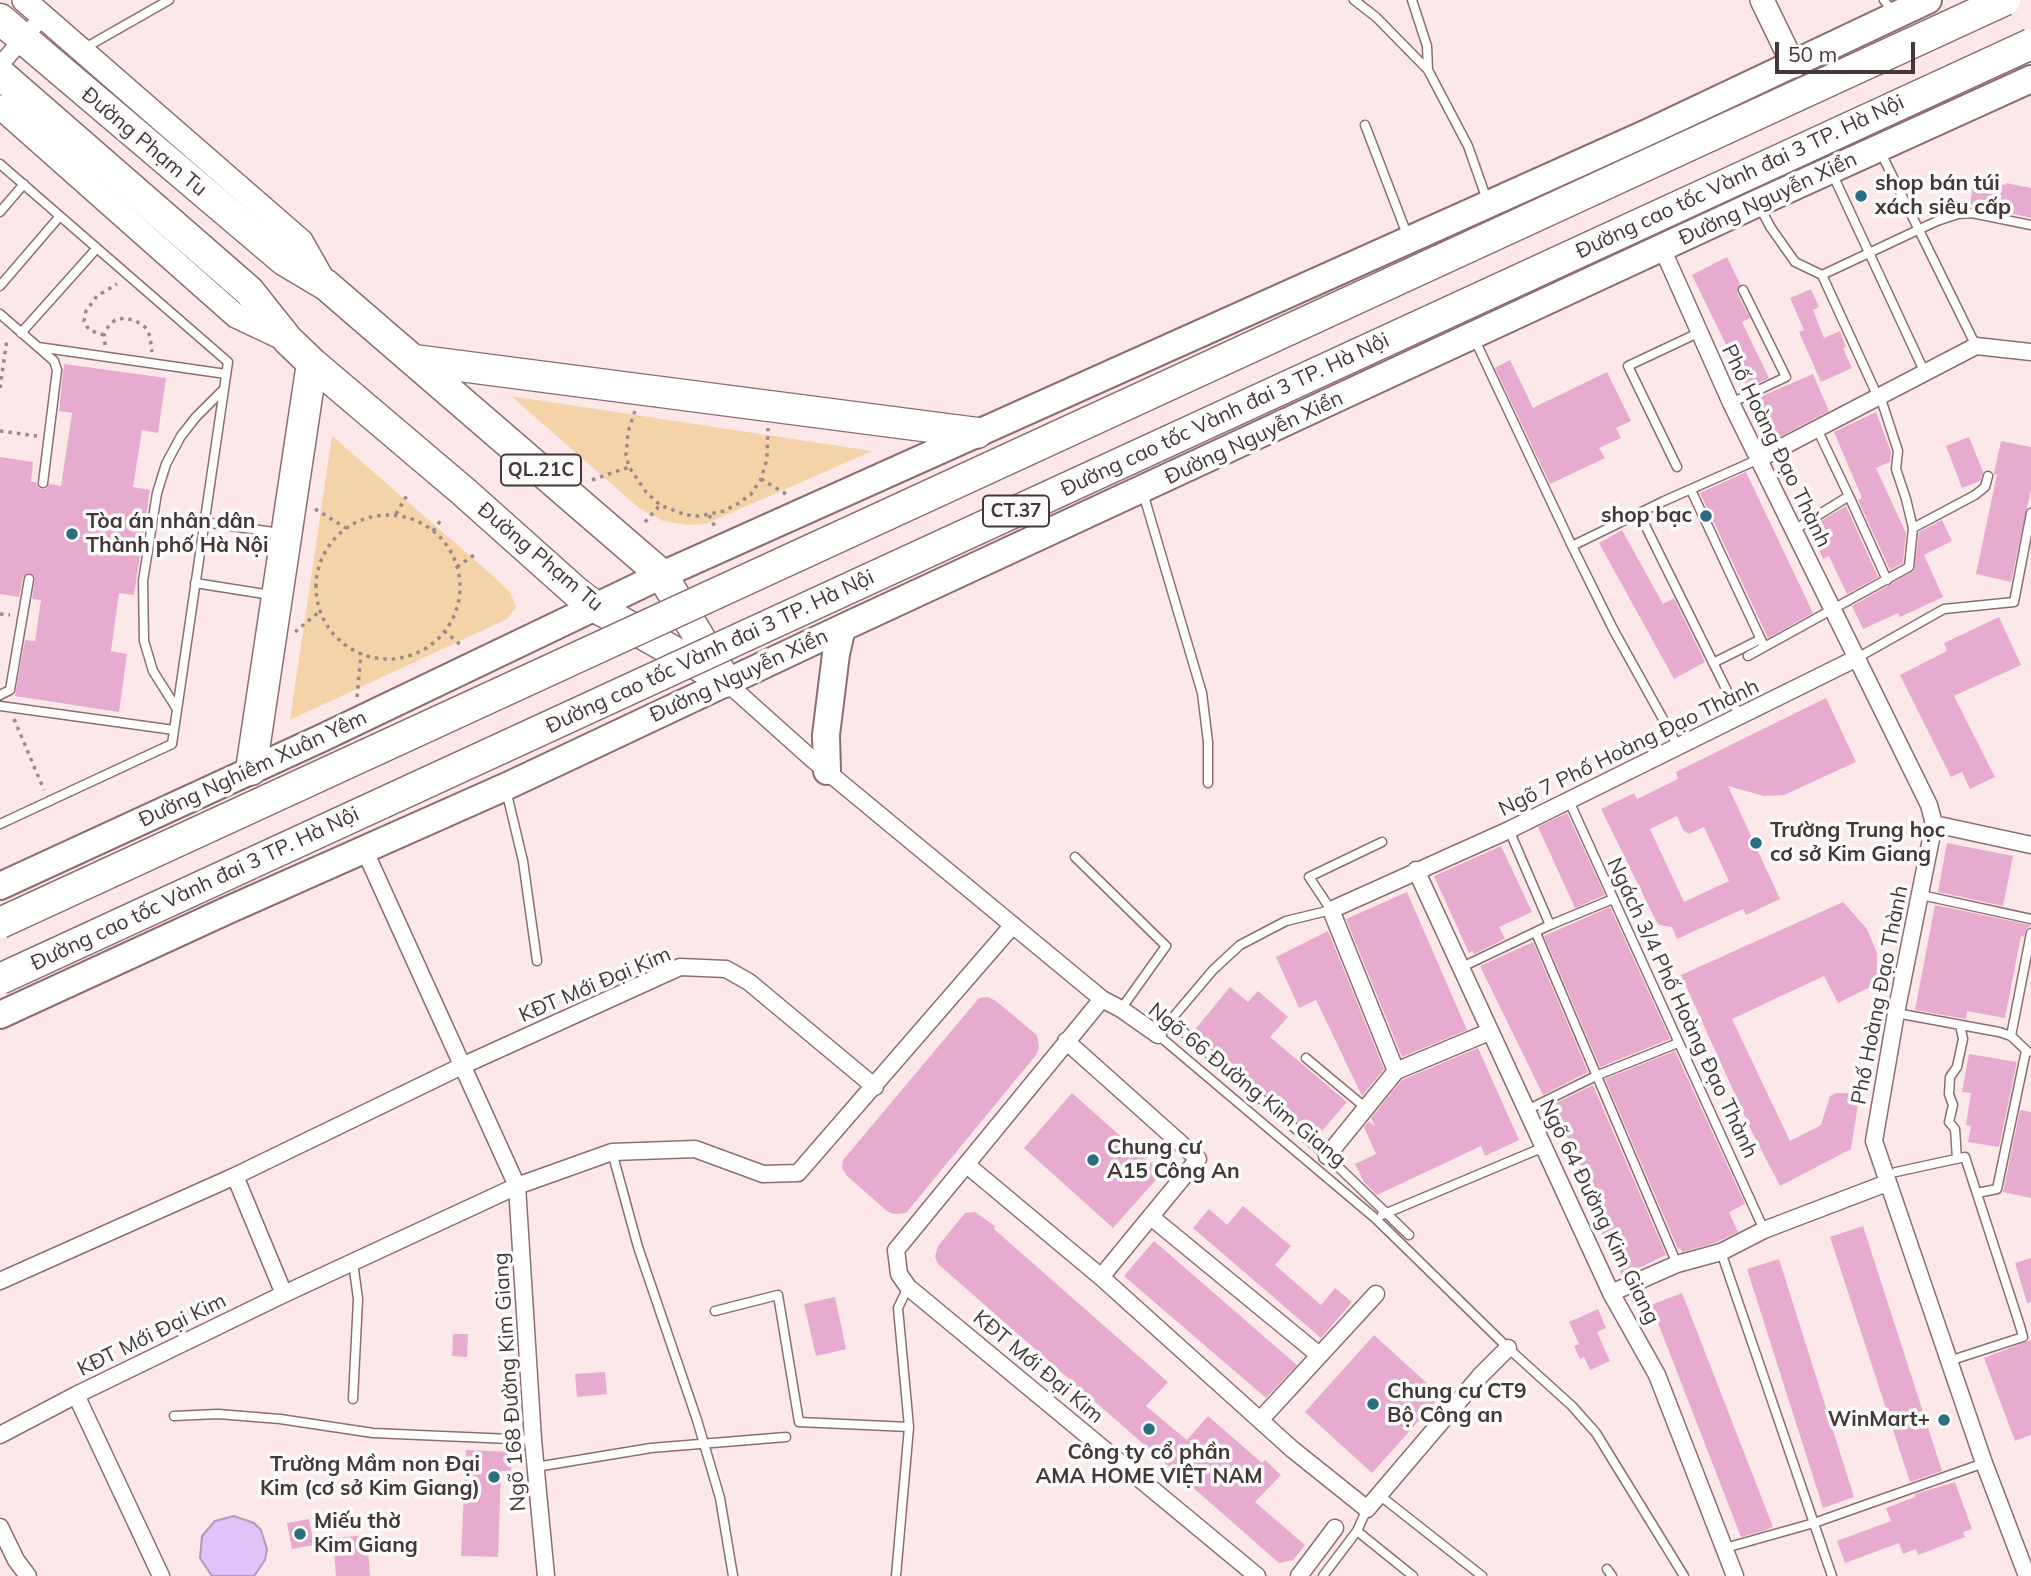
<!DOCTYPE html>
<meta charset="utf-8">
<style>
body{margin:0}
#map{position:relative;width:2031px;height:1576px;overflow:hidden;background:#fde8e9;font-family:Mulish,sans-serif}
canvas{display:block}
.scale{position:absolute;left:1775px;top:42px;width:140px;height:32px;box-sizing:border-box;border:4px solid #453738;border-top:0;padding-left:9px;font-size:21px;line-height:24px;white-space:nowrap;color:#453738;-webkit-text-stroke:5px #fbfbfb;paint-order:stroke}
</style>
<div id="map">
<canvas width="2031" height="1576"></canvas>
<div class="scale">50 m</div>
</div>
<script>
const ctx = document.querySelector('canvas').getContext('2d');
ctx.lineJoin = 'round';
function fillPath(path, color) { ctx.fillStyle = color; ctx.fill(path, 'evenodd'); }
const shape = rows => new Path2D(rows.map(r => 'M' + r).join(''));
function stroke(path, color, width, dash) { ctx.strokeStyle = color; ctx.lineWidth = width; ctx.lineCap = dash ? 'butt' : 'round'; ctx.setLineDash(dash || []); ctx.stroke(path); }
function write(font, color, halo, rows, align = 'center') {
  ctx.font = font + ' Mulish,sans-serif'; ctx.lineWidth = 7; ctx.setLineDash([]); ctx.textBaseline = 'middle'; ctx.strokeStyle = halo; ctx.fillStyle = color; for (const [text, x, y, turn = 0] of rows) {
    ctx.save(); ctx.translate(x, y); ctx.rotate((+turn || 0) * Math.PI / 180); ctx.textAlign = isNaN(turn) ? turn : align; if (halo) ctx.strokeText(text, 0, 0); ctx.fillText(text, 0, 0); ctx.restore();
  }
}
fillPath(shape([
 [511,396,872,451,706,524,688,525,663,521,639,508],
 [332,436,492,575,510,592,516,607,507,619,290,720]
]), '#f4d3a8');
const water = shape([
 [234,1516,254,1523,261,1530,267,1549,265,1560,254,1576,212,1576,200,1558,202,1536,215,1521,234,1516]
]);
fillPath(water, '#e2c2f9');
stroke(water, '#b398bf', 2);
fillPath(shape([
 [1974,180,2006,185,2006,183,2031,188,2031,218,1970,204],
 [1727,257,1740,284,1737,293,1750,318,1742,322,1769,378,1747,388,1692,275],
 [1811,289,1819,307,1813,310,1824,338,1840,331,1846,347,1843,348,1852,368,1821,382,1799,332,1804,330,1790,298],
 [1510,360,1533,408,1607,372,1631,421,1616,428,1621,438,1599,448,1605,458,1550,484,1495,368],
 [64,364,166,378,158,433,142,430,133,487,150,490,134,595,119,593,111,651,127,654,119,712,15,696,25,640,35,641,41,600,32,599,35,577,29,573,23,577,19,597,0,594,0,457,33,462,31,482,36,482,40,489,46,489,49,484,61,486,72,413,59,411],
 [1813,374,1829,411,1770,442,1752,403,1753,400],
 [1876,412,1891,452,1890,462,1876,468,1906,533,1903,563,1890,570,1858,500,1862,498,1834,432],
 [1969,437,1983,472,1980,481,1962,488,1946,446],
 [2001,441,2031,447,2031,489,2011,582,1976,574,1997,474,1994,475,1994,473],
 [1746,472,1813,613,1768,638,1700,493],
 [1846,506,1878,577,1847,594,1829,556,1823,559,1809,528],
 [1942,520,1952,541,1924,555,1943,597,1900,617,1898,613,1863,629,1852,606,1914,571,1919,532],
 [1622,530,1663,604,1674,598,1705,662,1674,679,1599,543],
 [1999,617,2021,665,1954,696,1995,777,1970,789,1962,772,1951,777,1900,675,1947,651,1944,643],
 [1826,698,1856,762,1784,795,1764,796,1728,786,1780,899,1746,915,1743,909,1677,939,1672,927,1659,925,1656,921,1601,809,1634,793,1637,799,1678,779,1676,772],
 [1677,816,1683,830,1689,834,1704,827,1729,881,1684,902,1650,829],
 [1567,813,1605,895,1575,908,1538,827],
 [1947,843,2013,856,2003,906,1938,892],
 [1501,846,1532,912,1499,927,1505,939,1474,954,1472,951,1469,953,1434,876],
 [1407,892,1467,1030,1402,1057,1346,919],
 [1843,902,1867,929,1877,953,1877,974,1882,981,1838,1003,1824,976,1732,1019,1790,1141,1821,1125,1830,1096,1836,1093,1848,1093,1858,1104,1851,1149,1780,1186,1751,1130,1681,975],
 [1935,905,2031,925,2026,929,2024,937,2021,936,2005,1018,1967,1011,1966,1019,1915,1010],
 [1610,907,1670,1039,1600,1067,1544,936],
 [1328,931,1384,1069,1362,1096,1316,1000,1299,1008,1276,957],
 [1533,942,1588,1072,1543,1095,1480,966],
 [1230,987,1248,1002,1258,991,1288,1017,1270,1037,1347,1102,1316,1138,1193,1032],
 [988,997,996,1001,1037,1035,1039,1047,1036,1055,906,1213,894,1214,887,1211,847,1176,842,1168,843,1160,979,998],
 [1478,1048,1519,1140,1485,1156,1481,1146,1377,1195,1364,1182,1355,1164,1376,1154,1364,1127,1369,1121,1375,1127,1371,1118,1402,1080],
 [1675,1051,1745,1204,1729,1212,1738,1232,1715,1243,1682,1252,1680,1248,1678,1249,1605,1079],
 [1969,1054,2017,1062,1999,1147,1968,1142,1971,1126,1966,1125,1971,1093,1962,1092],
 [1593,1085,1666,1255,1622,1276,1573,1173,1582,1168,1552,1105],
 [1072,1093,1162,1173,1113,1228,1024,1148],
 [2020,1110,2031,1112,2031,1198,2003,1192],
 [1243,1206,1291,1246,1275,1265,1321,1305,1335,1288,1352,1302,1321,1338,1193,1228,1209,1209,1227,1225],
 [975,1212,995,1226,994,1229,1168,1382,1146,1406,1187,1440,1208,1416,1262,1463,1265,1460,1281,1475,1255,1502,1305,1545,1293,1560,1279,1563,938,1264,935,1257,938,1246,965,1213],
 [1863,1226,1942,1471,1910,1482,1830,1237],
 [1154,1241,1297,1365,1266,1398,1124,1276],
 [2031,1258,2031,1302,2027,1303,2015,1263],
 [1779,1259,1854,1497,1823,1508,1747,1269],
 [1682,1293,1773,1527,1766,1530,1741,1537,1651,1305],
 [835,1297,846,1349,816,1356,804,1304],
 [1598,1309,1606,1328,1597,1332,1610,1361,1590,1370,1584,1357,1580,1359,1574,1346,1579,1344,1569,1322],
 [453,1334,468,1334,467,1357,452,1356],
 [1374,1335,1441,1396,1372,1473,1305,1412],
 [2031,1340,2031,1435,2015,1441,1984,1358],
 [605,1372,607,1394,577,1397,575,1374],
 [466,1450,512,1452,511,1471,501,1471,498,1557,461,1556],
 [1955,1482,1972,1529,1963,1532,1965,1537,1918,1555,1916,1549,1903,1554,1899,1543,1845,1563,1837,1541,1891,1521,1886,1508,1915,1497,1915,1494],
 [309,1519,314,1545,292,1549,287,1523],
 [367,1535,370,1576,336,1576,333,1538]
]), '#e6abcf');
const lane = shape([
 [1354,0,1376,17,1428,70,1468,146,1487,200],
 [1412,0,1427,46,1428,70],
 [1884,0,1893,13],
 [83,49,169,0],
 [1365,125,1408,237],
 [1880,151,1976,346],
 [0,164,228,362,172,744,0,824],
 [1832,173,1925,373],
 [1759,206,1771,228,1795,262,1822,275,1878,397],
 [0,212,24,184],
 [1822,275,1937,221,1958,214,1972,213,2031,225],
 [0,286,60,216],
 [0,314,54,361,57,370,43,483],
 [21,333,97,248],
 [1474,338,1572,546,1613,629,1678,746],
 [38,347,226,374],
 [1731,403,1786,377,1743,290],
 [1817,429,1849,496],
 [1677,467,1628,366,1698,333],
 [1691,490,1764,646],
 [1143,493,1202,693,1208,742,1208,783],
 [1639,513,1740,717],
 [204,522,280,533],
 [1913,528,1975,495,1985,487,1988,476],
 [1794,530,1849,496,1887,580],
 [1572,546,1664,501,1759,459],
 [195,583,271,595],
 [1748,656,1909,567,1913,528,1906,499,1896,469,1898,451,1880,396],
 [1857,658,1944,609,2014,602,2031,513],
 [1713,663,1761,639],
 [0,695,10,690,29,579],
 [0,706,174,730],
 [177,709,153,671,144,641,143,581,157,493,166,464,181,436,196,417,223,390],
 [506,790,523,861,537,961],
 [1569,801,1764,1230],
 [1382,842,1309,877,1331,910,1286,921,1240,945,1213,970,1158,1035,1376,1219,1508,1348,1572,1406,1596,1433,1684,1576],
 [1075,857,1166,946,1121,1009],
 [1921,895,2031,919],
 [1550,925,1613,899],
 [1536,933,1677,1264],
 [1462,967,1550,925,1509,830],
 [1896,1013,1999,1032,2011,1036,2028,1052],
 [1171,1021,1327,1156,1409,1235],
 [2011,1036,2031,933],
 [1306,1058,1366,1108],
 [1527,1110,1598,1075,1678,1043],
 [612,1152,638,1247,697,1420,720,1498,733,1576],
 [1957,1159,1955,1129,1949,1122,1953,1105,1949,1094,1950,1077,1957,1067,1963,1039,1960,1025],
 [1896,1172,1965,1157,2020,1326,2023,1337,1949,1361],
 [1977,1193,1997,1189,2026,1051],
 [1382,1215,1544,1147],
 [1721,1252,1832,1576],
 [715,1311,778,1295,799,1422,909,1427],
 [353,1399,358,1299,353,1262],
 [174,1416,218,1414,280,1419,373,1433,533,1440],
 [536,1467,651,1448,786,1437],
 [1378,1494,1482,1576],
 [1357,1531,1413,1576],
 [1725,1548,1814,1523,1984,1463],
 [1607,1569,1612,1576],
 [896,1576,909,1427,898,1308,908,1287],
 [1323,1576,1357,1531,1367,1509]
]);
const street = shape([
 [0,65,43,16],
 [1662,248,1731,403,1929,805,1934,824,1896,1013,1874,1141,1984,1463,2027,1576],
 [1759,459,1976,346,2031,352],
 [726,682,812,759,1102,999,1121,1009,1158,1035],
 [1934,824,2031,845],
 [364,849,517,1186,533,1440,546,1576],
 [1416,870,1611,1293,1657,1375,1735,1576],
 [1102,999,896,1250,899,1274,908,1287,1257,1576],
 [1066,1041,1198,1159,1101,1277],
 [1396,1071,1331,910,1509,830,1857,658],
 [1327,1156,1396,1071,1489,1032],
 [967,1165,1101,1277,1292,1449,1367,1509,1481,1375,1508,1348],
 [235,1176,284,1294],
 [1151,1217,1319,1355],
 [0,1281,235,1176,464,1065,680,967,726,969,749,982,875,1087],
 [1611,1293,1677,1264,1721,1252,1764,1230,1887,1183],
 [76,1395,161,1576],
 [1261,1419,1376,1294],
 [0,1435,76,1395,284,1294,517,1186,612,1152,695,1149,763,1174,798,1173,1013,925],
 [0,1527,16,1560,28,1576],
 [1299,1576,1335,1528]
]);
const secondary = shape([
 [24,0,301,241,326,285],
 [1762,0,1794,66],
 [0,107,236,316,287,340]
]);
const primary = shape([
 [827,771,826,735,836,654,842,628],
 [0,886,324,737,662,575,1647,133,1928,0],
 [0,1015,226,911,505,787,842,628,1758,203,2031,79]
]);
const highway = shape([
 [0,19,284,260,326,285,662,575,726,682],
 [0,74,249,291,288,340,312,363,464,492,576,592,597,608,708,671],
 [414,360,977,433],
 [251,770,312,363]
]);
stroke(lane, '#8d6d70', 11);
stroke(street, '#8d6d70', 19);
stroke(secondary, '#8d6d70', 26);
stroke(primary, '#8d6d70', 30);
stroke(highway, '#8d6d70', 33);
stroke(shape([
 [104,335,89,330,84,321,86,311,97,296,117,284],
 [105,345,104,335,108,327,115,320,125,318,136,321,145,327,150,336,152,352],
 [0,388,7,339],
 [635,411,628,432,626,455,629,467,646,492,660,505,686,515,699,516,724,511,739,503,751,494,761,479,767,459,768,428],
 [0,431,37,436],
 [761,479,786,494],
 [592,480,629,467],
 [315,509,346,528],
 [396,514,409,492],
 [709,515,715,527],
 '316 587a72 72 0 1 1 144 0a72 72 0 1 1-144 0Z',
 [645,522,660,505],
 [433,531,441,520],
 [457,567,477,553],
 [0,614,10,615],
 [444,631,462,646],
 [295,632,320,611],
 [357,697,361,653],
 [14,719,44,790]
]), '#9c8a8b', 3.5, [3.5, 5]);
stroke(lane, '#fff', 8);
stroke(street, '#fff', 16);
stroke(secondary, '#fff', 23);
stroke(primary, '#fff', 26);
stroke(highway, '#fff', 30);
const highwayBridge = shape([
 [0,923,2005,0],
 [0,979,2031,44]
]);
stroke(highwayBridge, '#8d6d70', 33, []);
stroke(highwayBridge, '#fff', 30);
for (const [x, y, r, color] of [
 [1861,196,7,"#2b6e80"],
 [1706,516,7,"#2b6e80"],
 [72,534,7,"#2b6e80"],
 [1756,843,7,"#2b6e80"],
 [1093,1160,7,"#2b6e80"],
 [1373,1404,7,"#2b6e80"],
 [1944,1420,7,"#2b6e80"],
 [1149,1429,7,"#2b6e80"],
 [494,1477,7,"#2b6e80"],
 [300,1534,7,"#2b6e80"]
]) { const dot = new Path2D(); dot.arc(x, y, r, 0, 2 * Math.PI); ctx.fillStyle = color; ctx.fill(dot); stroke(dot, '#fbfbfb', 2.5); }
for (const [x, y, w] of [
 [541,470,80],
 [1016,511,66]
]) { const box = new Path2D(); box.roundRect(x - w / 2, y - 15.5, w, 31, 5); ctx.fillStyle = '#fbfbfb'; ctx.fill(box); stroke(box, '#453738', 2); }
write('bold 19px', '#453738', null, [
 ["QL.21C",541,470],
 ["CT.37",1016,511]
]);
write('21px', '#453738', '#fbfbfb', [
 ["Đường Phạm Tu",144,142,40],
 ["Đường cao tốc Vành đai 3 TP. Hà Nội",1740,177,-25],
 ["Đường Nguyễn Xiển",1768,199,-25],
 ["Đường cao tốc Vành đai 3 TP. Hà Nội",1225,415,-25],
 ["Đường Nguyễn Xiển",1254,438,-25],
 ["Phố Hoàng Đạo Thành",1776,446,64],
 ["Đường Phạm Tu",540,557,40],
 ["Đường cao tốc Vành đai 3 TP. Hà Nội",710,652,-25],
 ["Đường Nguyễn Xiển",739,676,-25],
 ["Ngõ 7 Phố Hoàng Đạo Thành",1629,748,-26],
 ["Đường Nghiêm Xuân Yêm",253,769,-25],
 ["Đường cao tốc Vành đai 3 TP. Hà Nội",195,889,-25],
 ["KĐT Mới Đại Kim",595,985,-23],
 ["Phố Hoàng Đạo Thành",1880,995,-79],
 ["Ngách 3/4 Phố Hoàng Đạo Thành",1682,1008,65],
 ["Ngõ 66 Đường Kim Giang",1247,1085,39],
 ["Ngõ 64 Đường Kim Giang",1599,1212,64],
 ["KĐT Mới Đại Kim",152,1335,-26],
 ["KĐT Mới Đại Kim",1038,1367,40],
 ["Ngõ 168 Đường Kim Giang",510,1382,-94]
]);
write('bold 21px', '#453738', '#fbfbfb', [
 ["shop bán túi",1875,184],
 ["xách siêu cấp",1875,208],
 ["shop bạc",1692,516,"right"],
 ["Tòa án nhân dân",86,522],
 ["Thành phố Hà Nội",86,546],
 ["Trường Trung học",1770,831],
 ["cơ sở Kim Giang",1770,855],
 ["Chung cư",1107,1148],
 ["A15 Công An",1107,1172],
 ["Chung cư CT9",1387,1392],
 ["Bộ Công an",1387,1416],
 ["WinMart+",1930,1420,"right"],
 ["Công ty cổ phần",1149,1453,"center"],
 ["AMA HOME VIỆT NAM",1149,1477,"center"],
 ["Trường Mầm non Đại",480,1465,"right"],
 ["Kim (cơ sở Kim Giang)",480,1489,"right"],
 ["Miếu thờ",314,1522],
 ["Kim Giang",314,1546]
], 'left');
</script>
